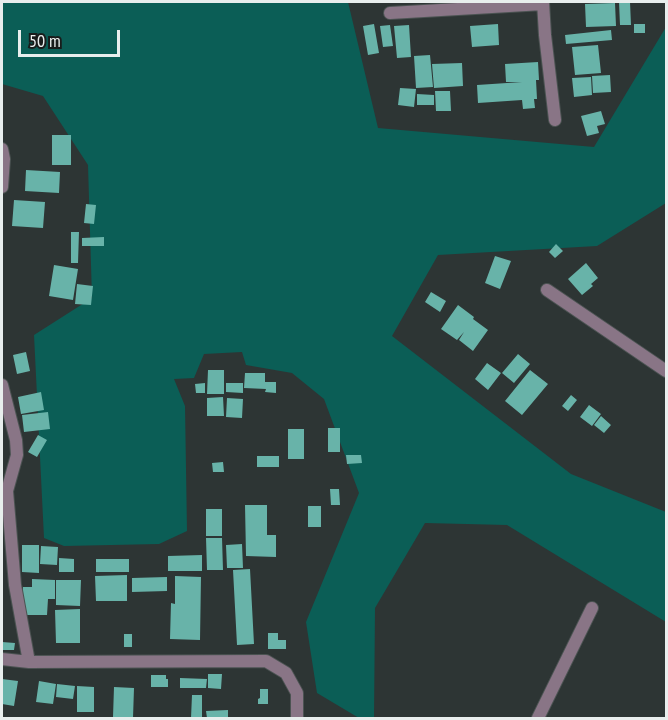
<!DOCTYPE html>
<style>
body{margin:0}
#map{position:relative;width:668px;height:720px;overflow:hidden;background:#2d3534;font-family:"PT Sans Narrow",sans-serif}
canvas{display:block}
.frame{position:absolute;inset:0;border:3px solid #e8eeed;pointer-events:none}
.scale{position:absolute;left:18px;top:30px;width:102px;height:27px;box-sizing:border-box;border:3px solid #e8eeed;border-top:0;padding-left:8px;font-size:18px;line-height:21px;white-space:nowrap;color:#e8eeed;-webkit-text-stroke:4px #181c1b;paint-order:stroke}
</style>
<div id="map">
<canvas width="668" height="720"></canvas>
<div class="frame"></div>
<div class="scale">50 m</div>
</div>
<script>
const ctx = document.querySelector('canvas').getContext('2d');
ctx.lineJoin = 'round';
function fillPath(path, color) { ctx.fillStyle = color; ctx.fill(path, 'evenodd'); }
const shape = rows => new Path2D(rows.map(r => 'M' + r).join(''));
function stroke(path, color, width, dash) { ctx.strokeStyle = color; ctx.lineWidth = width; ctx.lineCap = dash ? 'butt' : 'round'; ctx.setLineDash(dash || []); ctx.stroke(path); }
fillPath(shape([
 [2,2,348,2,378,128,594,147,666,27,666,203,597,246,438,255,392,336,571,474,666,512,666,622,507,525,425,523,375,608,374,718,359,718,317,693,306,622,359,493,324,399,292,373,246,365,242,352,204,354,194,378,174,379,185,406,187,531,159,544,64,546,44,538,34,335,92,298,88,165,43,96,2,84]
]), '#0b5e56');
fillPath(shape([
 [619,2,630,2,631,25,620,25],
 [615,3,616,26,586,27,585,4],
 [374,24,379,53,368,55,363,26],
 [498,24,499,45,472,47,470,26],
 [634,24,645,24,645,33,634,33],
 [390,25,393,46,383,47,380,26],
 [409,25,411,57,397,58,394,26],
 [611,30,612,40,566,44,565,35],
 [598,45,601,73,575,75,572,47],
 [430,55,433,87,416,88,414,56],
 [538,62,539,80,536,80,537,99,534,99,535,108,523,109,522,100,478,103,477,85,522,82,506,82,505,64],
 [462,63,463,86,434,88,432,64],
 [610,75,611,92,593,93,592,76],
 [591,77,592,95,574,97,572,78],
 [400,88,416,89,414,107,398,105],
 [435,91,450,91,451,111,436,111],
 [417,94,434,95,434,105,417,105],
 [601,111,605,124,597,126,599,133,587,136,581,116],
 [52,135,71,135,71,165,52,165],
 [26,170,60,172,59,193,25,191],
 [14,200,45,202,43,228,12,226],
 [86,204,96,205,94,224,84,223],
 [71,232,79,232,78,263,71,263],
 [104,237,104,246,82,246,82,238],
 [556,244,563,251,555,258,549,252],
 [495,256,511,261,500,289,485,283],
 [586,263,598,278,591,284,593,286,582,295,568,279],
 [54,265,78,269,73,300,49,296],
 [77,284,93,286,91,305,75,304],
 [431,292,446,301,440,312,425,302],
 [458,305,474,317,473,319,488,330,473,351,459,340,464,332,457,340,441,329],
 [26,352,30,371,17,374,13,355],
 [518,354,530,364,514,383,502,373],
 [487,363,501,373,488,390,475,379],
 [208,370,224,370,224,394,207,394],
 [530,370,548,384,522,415,505,401],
 [245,373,265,373,265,382,276,382,276,393,265,392,266,389,244,388],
 [205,383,205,393,196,393,195,384],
 [226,383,243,383,243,393,226,392],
 [41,392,44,410,21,414,18,397],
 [571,395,577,400,568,411,562,406],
 [223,397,224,416,207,416,207,398],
 [227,398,243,399,242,418,226,417],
 [589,405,601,414,592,426,580,417],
 [48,412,50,429,24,432,22,415],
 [601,416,611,425,604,433,594,425],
 [328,428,340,428,340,452,328,452],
 [288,429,304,429,304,459,288,459],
 [38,435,47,440,37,457,28,452],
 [346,455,361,455,362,463,347,464],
 [257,456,279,456,279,467,257,467],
 [223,462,224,472,213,472,212,463],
 [330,489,339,489,340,505,331,505],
 [245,505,267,505,267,535,276,535,276,557,246,556],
 [308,506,321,506,321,527,308,527],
 [206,509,222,509,222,536,206,536],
 [206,538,222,538,223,570,207,570],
 [242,544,243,568,227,568,226,545],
 [22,545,39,545,39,573,22,572],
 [41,546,58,547,57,565,40,564],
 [202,555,202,571,168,571,168,556],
 [59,558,74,559,74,572,59,572],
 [96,559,129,559,129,572,96,572],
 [250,569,254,644,237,645,233,570],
 [127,575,127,601,96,601,95,576],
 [175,576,201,577,200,640,170,639,171,603,175,604],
 [167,577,167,591,132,592,132,578],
 [32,579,55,580,55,599,48,599,47,615,22,615,23,587,32,587],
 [56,580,81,580,80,606,56,605],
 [80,609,80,643,56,643,55,610],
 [268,633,278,633,278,640,286,640,286,649,268,649],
 [124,634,132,634,132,647,124,647],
 [2,642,15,643,14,650,2,650],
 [208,674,222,674,221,689,208,688],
 [151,675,166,675,166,679,168,679,168,687,151,687],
 [180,678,207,679,206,688,180,688],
 [2,679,18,681,14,706,2,704],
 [39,681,56,684,53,704,36,702],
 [57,684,75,686,73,699,56,697],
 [77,686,94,687,94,712,77,712],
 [114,687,134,688,133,718,113,717],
 [260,689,268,689,268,704,258,704,258,699,260,698],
 [192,695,202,695,202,718,191,718],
 [228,710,228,718,207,718,206,711]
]), '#68b3a9');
const minor = shape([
 [543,2,545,35,555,120],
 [390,13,543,4],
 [2,149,4,159,2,187],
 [547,290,666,371],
 [2,385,16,440,17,455,7,491,15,585,29,662],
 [2,659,29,662,266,661,286,673,297,693,297,718],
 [538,718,592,608]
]);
stroke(minor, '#4b5352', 14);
stroke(minor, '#897586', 12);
</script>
